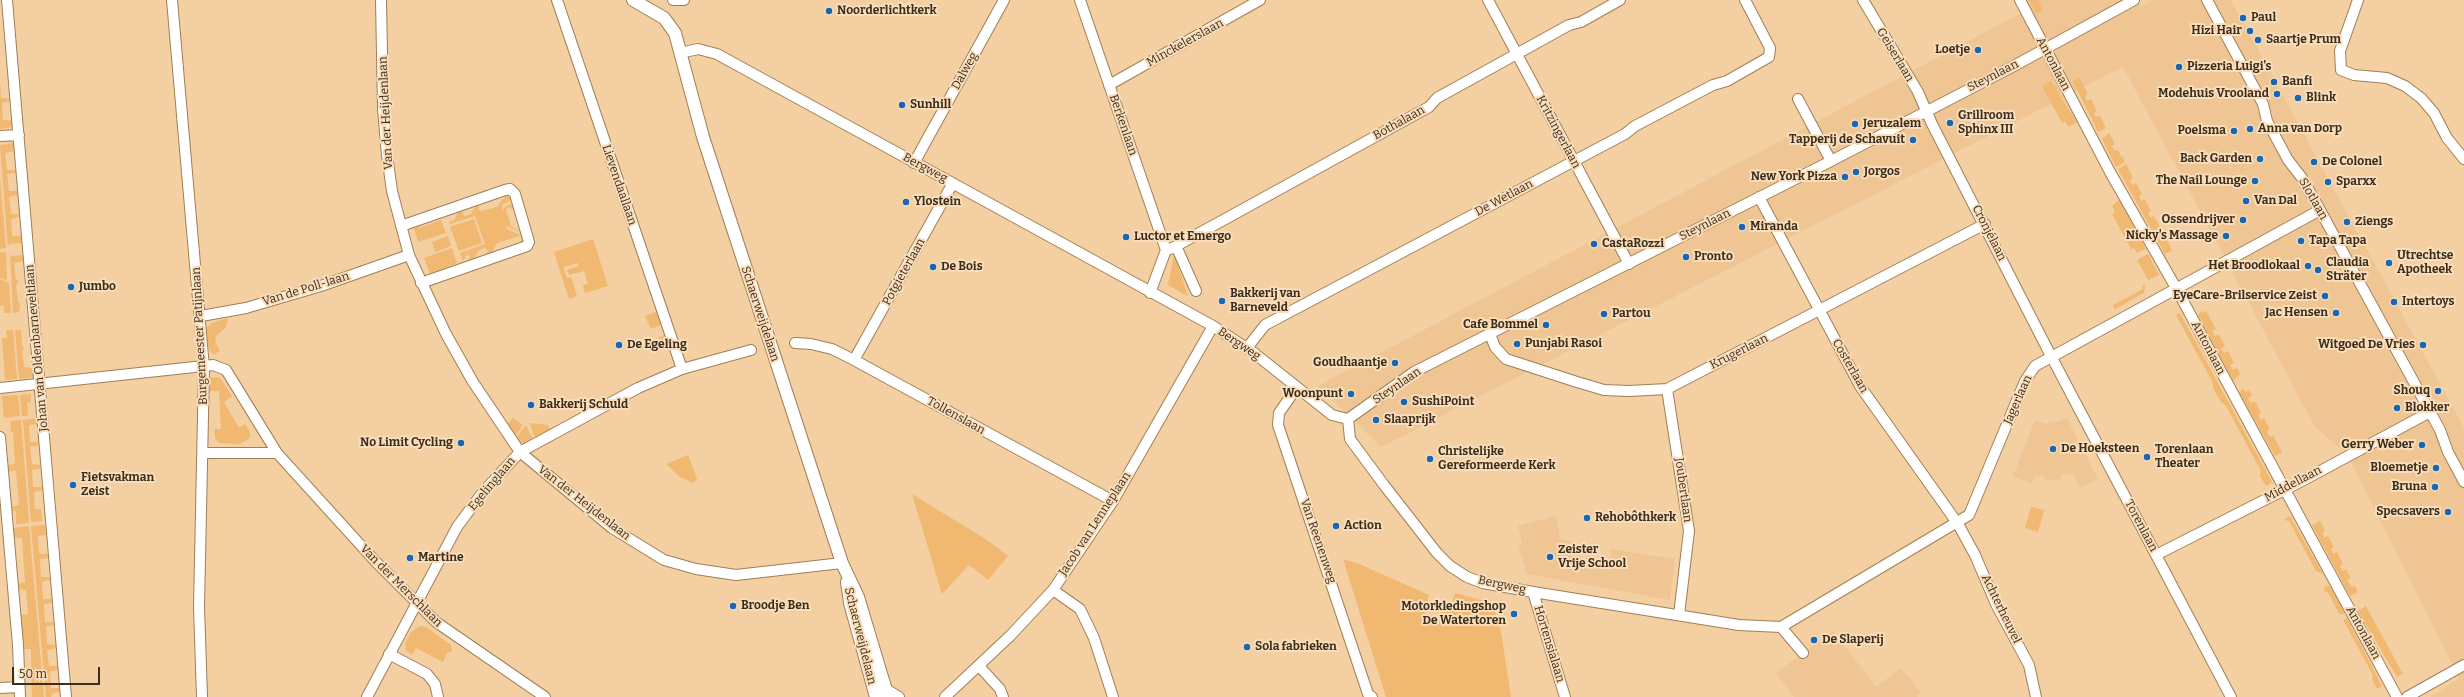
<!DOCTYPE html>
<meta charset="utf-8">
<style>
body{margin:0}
#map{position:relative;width:2464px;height:697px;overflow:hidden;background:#f3cfa2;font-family:Bitter,serif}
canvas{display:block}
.scale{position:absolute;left:12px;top:667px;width:88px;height:18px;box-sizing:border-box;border:2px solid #3c2e1d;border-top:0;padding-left:5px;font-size:12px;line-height:14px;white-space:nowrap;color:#3c2e1d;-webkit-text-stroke:3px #faddba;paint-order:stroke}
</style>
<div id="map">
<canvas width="2464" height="697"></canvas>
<div class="scale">50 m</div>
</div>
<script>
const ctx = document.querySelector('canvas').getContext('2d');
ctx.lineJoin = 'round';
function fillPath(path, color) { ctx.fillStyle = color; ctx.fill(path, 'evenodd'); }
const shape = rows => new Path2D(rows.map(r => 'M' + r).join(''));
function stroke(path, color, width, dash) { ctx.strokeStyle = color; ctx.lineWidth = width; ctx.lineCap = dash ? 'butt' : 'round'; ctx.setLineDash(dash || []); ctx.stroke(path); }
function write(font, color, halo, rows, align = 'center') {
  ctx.font = font + ' Bitter,serif'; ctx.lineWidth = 4; ctx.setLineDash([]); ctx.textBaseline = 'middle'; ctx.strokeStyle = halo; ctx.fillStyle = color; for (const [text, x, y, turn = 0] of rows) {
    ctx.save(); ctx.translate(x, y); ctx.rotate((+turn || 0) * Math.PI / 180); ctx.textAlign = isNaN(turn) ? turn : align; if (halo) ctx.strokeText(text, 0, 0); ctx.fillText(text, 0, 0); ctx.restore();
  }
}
fillPath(shape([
 [2022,0,2137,0,2141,7,2153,0,2231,0,2464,428,2464,697,2430,697,2459,678,2347,454,2315,427,2123,67,1381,447,1318,386,2027,10],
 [2067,418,2098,479,2080,488,2073,474,2061,475,2062,479,2045,480,2044,476,2036,476,2031,484,2013,476,2035,420,2048,424,2050,421,2055,423],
 [1556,516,1560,539,1572,542,1570,556,1605,561,1610,558,1611,549,1675,559,1670,600,1527,574,1518,545,1522,544,1518,526],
 [1833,631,1876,687,1901,668,1921,693,1917,697,1794,697,1776,673]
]), '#efc693');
fillPath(shape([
 [2029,0,2039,0,2042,10,2036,14],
 [2079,78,2088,94,2085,96,2087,101,2091,99,2097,111,2094,113,2096,117,2100,116,2106,128,2098,132,2073,81],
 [0,81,1,98,10,99,10,101,2,103,3,120,12,120,12,127,0,129],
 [2051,81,2077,122,2069,127,2065,122,2062,123,2042,86],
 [2109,133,2115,144,2112,146,2114,151,2118,150,2121,156,2117,158,2122,156,2125,162,2116,167,2102,139],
 [14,143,14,151,5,153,7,170,16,170,15,173,7,174,9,191,17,191,18,195,9,197,11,214,19,214,19,217,11,219,12,236,21,236,22,243,9,244,8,248,0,145],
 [2126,164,2133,178,2130,180,2132,185,2136,183,2142,194,2139,196,2141,201,2145,199,2151,211,2148,213,2151,218,2154,216,2160,227,2157,229,2158,232,2160,234,2163,233,2172,250,2165,254,2118,169],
 [0,177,6,248,0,249],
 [507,194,512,200,503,204,502,211,506,206,512,204,514,210,508,207,506,210,511,226,523,233,506,226,507,229,524,237,524,240,519,244,522,238,519,236,497,243,491,255,485,257,488,250,484,248,478,251,473,261,468,263,470,256,467,254,463,261,460,253,485,244,475,216,450,224,449,222,454,220,459,210,463,209,462,214,465,216,471,214,476,205,480,203,478,209,481,211,497,207],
 [2120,199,2146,249,2137,253,2134,248,2131,249,2112,214,2115,212,2112,206],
 [474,219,482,243,459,251,450,227],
 [441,220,446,233,418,242,413,225,418,223,419,228],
 [448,236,451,246,435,252,432,242],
 [593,239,608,286,585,293,583,285,588,284,584,271,569,275,567,270,579,266,578,263,563,267,567,278,571,277,577,296,569,299,554,252],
 [452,248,457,263,430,274,424,258],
 [10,251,10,256,23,255,23,261,14,263,16,280,19,281,16,285,18,302,20,303,19,312,13,313],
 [0,252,6,252,7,280,0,278],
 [1177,253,1176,260,1188,296,1168,285,1174,255],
 [2148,254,2159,275,2148,280,2137,260],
 [0,279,9,283,11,313,4,313,4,306,0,306],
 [2145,284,2144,293,2115,309,2113,305,2143,289,2142,286],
 [658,311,669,342,660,347,656,340,664,335,661,325,651,329,645,316],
 [2201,311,2202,313,2206,311,2216,329,2212,331,2215,336,2219,334,2225,346,2221,348,2224,353,2228,351,2234,363,2230,365,2233,370,2237,368,2240,374,2233,381,2198,315],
 [2180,313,2272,482,2266,486,2260,476,2261,471,2226,406,2221,402,2213,388,2213,383,2176,315],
 [228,318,226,327,216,336,215,342,220,351,213,355,205,342,206,328,212,323],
 [6,330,13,330,17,379,5,380,2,338,7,338],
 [15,330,21,330,22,346,24,347,22,351,24,367,32,368,33,377,19,379],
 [217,377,221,379,232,396,224,402,239,428,245,424,250,432,250,438,240,444,219,443,215,438,214,429,221,429,219,391,209,391,209,378],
 [2244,389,2245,392,2249,390,2252,396,2248,398,2251,403,2255,401,2261,413,2258,415,2261,420,2264,418,2270,429,2267,432,2270,437,2273,435,2282,452,2275,456,2239,392],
 [31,394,31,402,27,403,28,416,22,416,20,395],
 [18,395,20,416,4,418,2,396],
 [37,418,37,424,29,425,30,442,38,442,39,445,30,447,32,464,40,465,40,469,32,470,33,487,42,487,43,490,34,492,35,509,41,509,42,521,31,522,23,420],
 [513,418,523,425,514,437,506,425],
 [21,420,29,523,16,524,16,511,12,511,11,507,19,505,16,471,9,471,8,465,15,464,13,432,11,432,10,421],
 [529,423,548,425,551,431,536,439],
 [526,425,533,440,528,443,522,443,516,438],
 [688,455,697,479,693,483,680,477,666,464],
 [912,494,987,540,1008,556,988,580,969,565,942,594],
 [2031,507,2044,510,2038,532,2025,528],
 [2290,516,2323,574,2316,571,2289,521,2284,520],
 [2320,521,2325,530,2322,533,2324,538,2328,536,2334,547,2331,549,2333,554,2337,552,2343,564,2340,566,2342,571,2346,569,2351,578,2347,580,2352,587,2355,586,2358,592,2350,596,2312,525],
 [45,525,46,535,38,536,39,554,48,554,48,558,40,559,41,577,49,577,50,580,42,582,43,599,51,599,52,603,44,604,45,622,53,622,54,625,46,627,47,644,55,645,56,648,47,650,49,666,57,666,58,670,50,671,51,688,59,688,60,692,52,693,51,697,46,697,31,526],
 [29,526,44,697,32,697,31,649,23,649,20,615,28,614,26,590,18,589,18,584,25,582,22,538,14,538,13,528],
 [1343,559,1359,564,1429,595,1424,613,1438,617,1445,601,1452,603,1455,593,1492,603,1501,632,1511,697,1386,697],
 [2325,586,2330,586,2345,613,2340,615,2328,593,2324,591],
 [2366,606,2403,674,2397,677,2358,611],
 [2347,618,2382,686,2377,689,2372,679,2373,675,2343,620],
 [420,626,426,627,451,645,452,651,447,653,443,662,416,648,412,655,406,650,405,643,411,632]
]), '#f0b870');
const minor = shape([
 [7,0,66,697],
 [172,0,204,368,199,607,202,697],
 [381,0,383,109,387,155,392,191,409,255,446,334,473,382,520,452,612,528,664,560,696,569,736,575,842,563],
 [557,0,682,369],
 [673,0,684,0],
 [1080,0,1166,250,1150,293],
 [1488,0,1629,264],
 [1863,0,1918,92,1932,124,2051,356,2231,697],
 [2020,0,2110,172,2176,288,2397,697],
 [2207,0,2263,104,2267,121,2288,160,2302,178,2320,210,2440,430,2448,452,2464,482],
 [2358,0,2340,51,2341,70,2354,75,2387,78,2405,86,2421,98,2434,113,2447,138,2464,159],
 [680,53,698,49,717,54,1213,326,1254,353,1332,415,1348,419,1414,372,1831,161,2012,67,2134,0],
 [1109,85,1260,0],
 [1798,99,1831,161],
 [0,136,19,135],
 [914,163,1004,0],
 [1759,197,1860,386,1958,524,1975,555,1996,604,2029,665,2036,697],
 [401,226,505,190,510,189,515,194,529,242,527,246,421,283],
 [1176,246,1429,107,1437,98,1569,25,1581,22,1620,0],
 [1170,249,1176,246,1196,291],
 [201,316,246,308,321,286,409,255],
 [1490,334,1495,347,1506,359,1577,382,1604,390,1629,391,1667,389,1985,224],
 [795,343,811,344,832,349,854,360,1113,501],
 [1247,348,1265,325,1625,134,1635,126,1713,85,1727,81,1769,57,1770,48,1745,0],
 [854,360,953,183],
 [1297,387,1279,413,1278,425,1368,694,1372,697],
 [0,388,213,365,226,370,277,453,375,561,436,622,545,697],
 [1667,389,1689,531,1679,615],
 [1348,419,1350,439,1384,485,1437,553,1450,566,1467,577,1483,583,1533,592,1739,625,1781,627,1969,515,2025,381,2035,366,2320,210],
 [0,437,18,645,20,697],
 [204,453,277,453],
 [2156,555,2300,482,2430,412],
 [1053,590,1080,609,1094,638,1113,697],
 [1533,592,1565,697],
 [1781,627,1803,653],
 [389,654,427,674,435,684,438,697],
 [979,666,1000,689,1003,697],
 [0,688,19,687],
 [886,689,899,697],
 [367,697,457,527,483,492,520,452,638,388,682,369,751,350],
 [945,697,1010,636,1053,590,1113,501,1213,326],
 [2407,697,2464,665]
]);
const tertiary = shape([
 [633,0,664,18,675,33,703,137,842,563,858,597,888,697],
 [847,582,850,603,876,697]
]);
stroke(minor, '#a07f55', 12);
stroke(tertiary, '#a07f55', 14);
stroke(minor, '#fff', 10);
stroke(tertiary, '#fff', 12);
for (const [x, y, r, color] of [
 [829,11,4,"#1668b6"],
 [2243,18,4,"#1668b6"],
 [2250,31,4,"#1668b6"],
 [2258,40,4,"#1668b6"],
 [1978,50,4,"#1668b6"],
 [2179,67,4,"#1668b6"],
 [2274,82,4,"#1668b6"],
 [2277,94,4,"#1668b6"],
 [2298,98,4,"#1668b6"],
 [902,105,4,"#1668b6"],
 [1950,123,4,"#1668b6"],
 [1855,124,4,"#1668b6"],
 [2250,129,4,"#1668b6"],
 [2234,131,4,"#1668b6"],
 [1913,140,4,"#1668b6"],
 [2260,159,4,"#1668b6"],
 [2314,162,4,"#1668b6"],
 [1856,172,4,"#1668b6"],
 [1845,177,4,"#1668b6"],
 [2255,181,4,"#1668b6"],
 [2328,182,4,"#1668b6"],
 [2246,201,4,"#1668b6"],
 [906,202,4,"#1668b6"],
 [2243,220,4,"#1668b6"],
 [2347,222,4,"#1668b6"],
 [1742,227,4,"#1668b6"],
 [2226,236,4,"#1668b6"],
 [1126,237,4,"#1668b6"],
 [2301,241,4,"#1668b6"],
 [1594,244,4,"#1668b6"],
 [1686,257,4,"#1668b6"],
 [2389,263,4,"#1668b6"],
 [2308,266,4,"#1668b6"],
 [933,267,4,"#1668b6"],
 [2318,270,4,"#1668b6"],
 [71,287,4,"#1668b6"],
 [2325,296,4,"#1668b6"],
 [1222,301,4,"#1668b6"],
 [2394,302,4,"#1668b6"],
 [2336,313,4,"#1668b6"],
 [1604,314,4,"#1668b6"],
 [1546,325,4,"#1668b6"],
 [1517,344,4,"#1668b6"],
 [619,345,4,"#1668b6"],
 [2423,345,4,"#1668b6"],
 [1395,363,4,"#1668b6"],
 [2438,391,4,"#1668b6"],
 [1351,394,4,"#1668b6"],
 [1404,402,4,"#1668b6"],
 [531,405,4,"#1668b6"],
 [2397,408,4,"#1668b6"],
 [1376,420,4,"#1668b6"],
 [461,443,4,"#1668b6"],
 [2422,445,4,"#1668b6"],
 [2053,449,4,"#1668b6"],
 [2147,457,4,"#1668b6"],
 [1430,459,4,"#1668b6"],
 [2436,468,4,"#1668b6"],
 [73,485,4,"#1668b6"],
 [2435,487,4,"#1668b6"],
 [2448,512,4,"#1668b6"],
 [1587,518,4,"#1668b6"],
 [1336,526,4,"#1668b6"],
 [1550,557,4,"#1668b6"],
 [410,558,4,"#1668b6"],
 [733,606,4,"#1668b6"],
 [1514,614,4,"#1668b6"],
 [1814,640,4,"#1668b6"],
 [1247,647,4,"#1668b6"]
]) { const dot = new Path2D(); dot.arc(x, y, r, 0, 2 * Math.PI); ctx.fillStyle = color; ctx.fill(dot); stroke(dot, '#faddba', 1.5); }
write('bold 12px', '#3c2e1d', '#faddba', [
 ["Noorderlichtkerk",837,11],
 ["Paul",2251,18],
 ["Hizi Hair",2242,31,"right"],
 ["Saartje Prum",2266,40],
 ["Loetje",1970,50,"right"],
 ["Pizzeria Luigi's",2187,67],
 ["Banfi",2282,82],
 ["Modehuis Vrooland",2269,94,"right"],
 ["Blink",2306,98],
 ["Sunhill",910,105],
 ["Grillroom",1958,116],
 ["Sphinx III",1958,130],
 ["Jeruzalem",1863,124],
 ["Anna van Dorp",2258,129],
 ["Poelsma",2226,131,"right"],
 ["Tapperij de Schavuit",1905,140,"right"],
 ["Back Garden",2252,159,"right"],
 ["De Colonel",2322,162],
 ["Jorgos",1864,172],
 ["New York Pizza",1837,177,"right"],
 ["The Nail Lounge",2247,181,"right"],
 ["Sparxx",2336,182],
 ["Van Dal",2254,201],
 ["Ylostein",914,202],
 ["Ossendrijver",2235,220,"right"],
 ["Ziengs",2355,222],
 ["Miranda",1750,227],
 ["Nicky's Massage",2218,236,"right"],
 ["Luctor et Emergo",1134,237],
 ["Tapa Tapa",2309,241],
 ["CastaRozzi",1602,244],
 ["Utrechtse",2397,256],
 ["Apotheek",2397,270],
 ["Pronto",1694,257],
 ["Claudia",2326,263],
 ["Sträter",2326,277],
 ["Het Broodlokaal",2300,266,"right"],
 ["De Bois",941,267],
 ["Jumbo",79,287],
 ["Bakkerij van",1230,294],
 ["Barneveld",1230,308],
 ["EyeCare-Brilservice Zeist",2317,296,"right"],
 ["Intertoys",2402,302],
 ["Jac Hensen",2328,313,"right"],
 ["Partou",1612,314],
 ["Cafe Bommel",1538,325,"right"],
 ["Punjabi Rasoi",1525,344],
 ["De Egeling",627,345],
 ["Witgoed De Vries",2415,345,"right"],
 ["Goudhaantje",1387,363,"right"],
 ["Shouq",2430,391,"right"],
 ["Woonpunt",1343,394,"right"],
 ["SushiPoint",1412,402],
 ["Bakkerij Schuld",539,405],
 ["Blokker",2405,408],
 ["Slaaprijk",1384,420],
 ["No Limit Cycling",453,443,"right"],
 ["Gerry Weber",2414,445,"right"],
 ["De Hoeksteen",2061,449],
 ["Torenlaan",2155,450],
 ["Theater",2155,464],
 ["Christelijke",1438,452],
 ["Gereformeerde Kerk",1438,466],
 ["Bloemetje",2428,468,"right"],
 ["Fietsvakman",81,478],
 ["Zeist",81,492],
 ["Bruna",2427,487,"right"],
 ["Specsavers",2440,512,"right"],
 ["Rehobôthkerk",1595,518],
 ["Action",1344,526],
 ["Zeister",1558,550],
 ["Vrije School",1558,564],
 ["Martine",418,558],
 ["Broodje Ben",741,606],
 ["Motorkledingshop",1506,607,"right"],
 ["De Watertoren",1506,621,"right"],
 ["De Slaperij",1822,640],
 ["Sola fabrieken",1255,647]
], 'left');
write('12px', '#3c2e1d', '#faddba', [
 ["Minckelerslaan",1185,43,-29],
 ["Geiserlaan",1895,55,59],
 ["Antonlaan",2053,64,62],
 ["Dalweg",965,71,-61],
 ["Steynlaan",1993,76,-27],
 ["Van der Heijdenlaan",386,113,-93],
 ["Bothalaan",1399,123,-29],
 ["Berkenlaan",1123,125,71],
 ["Kritzingerlaan",1558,132,62],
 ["Bergweg",925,168,28],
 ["Lievendaallaan",619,185,71],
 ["De Wetlaan",1504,198,-28],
 ["Slotlaan",2313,199,60],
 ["Steynlaan",1705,225,-27],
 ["Cronjélaan",1989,233,63],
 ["Potgieterlaan",904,272,-61],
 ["Van de Poll-laan",306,289,-17],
 ["Schaerweijdelaan",760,314,72],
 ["Burgemeester Patijnlaan",200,336,-93],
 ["Bergweg",1239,344,34],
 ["Johan van Oldenbarneveltlaan",37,348,-95],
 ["Antonlaan",2208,348,62],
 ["Krugerlaan",1739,352,-27],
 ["Costerlaan",1850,366,60],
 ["Steynlaan",1397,386,-34],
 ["Jagerlaan",2018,400,-66],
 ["Tollenslaan",956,416,29],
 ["Egelinglaan",492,484,-50],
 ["Middellaan",2293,484,-28],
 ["Joubertlaan",1683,490,82],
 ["Van der Heijdenlaan",584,503,38],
 ["Jacob van Lenneplaan",1095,524,-57],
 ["Torenlaan",2141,526,62],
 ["Van Reenenweg",1318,541,71],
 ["Bergweg",1502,585,12],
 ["Van der Merschlaan",401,586,45],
 ["Achterheuvel",2001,609,64],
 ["Antonlaan",2363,633,61],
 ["Schaerweijdelaan",860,636,76],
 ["Hortensialaan",1549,644,73]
]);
</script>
